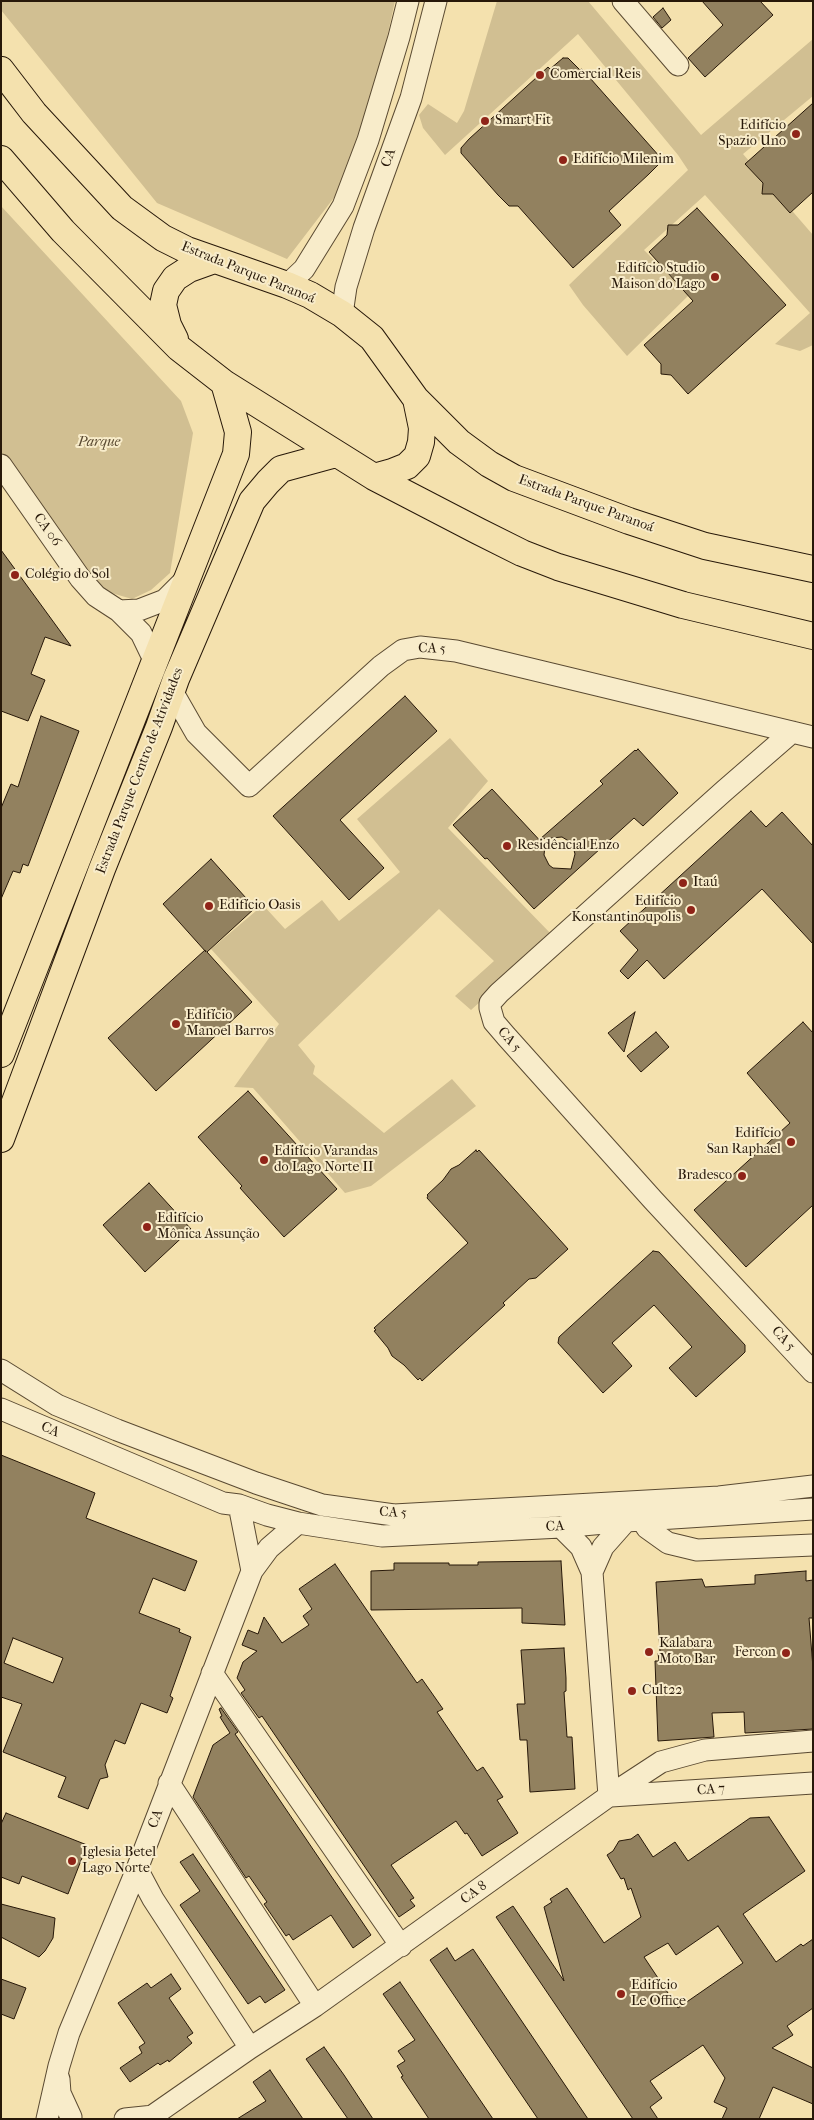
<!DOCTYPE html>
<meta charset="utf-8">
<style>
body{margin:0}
#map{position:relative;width:814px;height:2120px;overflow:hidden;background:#f4e1ae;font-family:"IM FELL French Canon",serif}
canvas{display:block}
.frame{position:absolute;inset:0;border:2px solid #271809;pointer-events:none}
</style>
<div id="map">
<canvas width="814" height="2120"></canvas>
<div class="frame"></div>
</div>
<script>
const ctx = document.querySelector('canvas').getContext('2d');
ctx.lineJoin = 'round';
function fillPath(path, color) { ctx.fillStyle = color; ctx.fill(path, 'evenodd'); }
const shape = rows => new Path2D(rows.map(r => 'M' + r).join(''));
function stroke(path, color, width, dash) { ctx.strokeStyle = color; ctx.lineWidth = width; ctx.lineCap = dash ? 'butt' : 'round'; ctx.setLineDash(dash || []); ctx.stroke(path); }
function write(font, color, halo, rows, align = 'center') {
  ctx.font = font + ' "IM FELL French Canon",serif'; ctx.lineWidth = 4; ctx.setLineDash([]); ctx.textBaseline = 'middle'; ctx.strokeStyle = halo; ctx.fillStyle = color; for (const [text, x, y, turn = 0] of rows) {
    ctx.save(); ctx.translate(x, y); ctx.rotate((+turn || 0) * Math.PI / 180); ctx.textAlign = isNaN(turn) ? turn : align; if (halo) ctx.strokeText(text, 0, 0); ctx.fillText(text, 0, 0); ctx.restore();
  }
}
fillPath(shape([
 [1,1,395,1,359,165,287,259,157,203,1,10],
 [497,1,588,1,701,135,813,39,813,96,743,154,813,235,813,345,800,351,775,344,810,313,705,195,644,250,689,295,627,356,583,305,569,285,688,170,678,155,578,34,445,155,423,128,419,115,428,104,457,123,464,111],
 [1,206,181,401,193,433,170,573,151,590,132,599,98,589,1,459],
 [450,738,488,781,448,828,553,936,471,1010,455,996,494,961,439,909,298,1045,315,1066,313,1074,384,1133,452,1079,476,1106,371,1186,345,1193,253,1088,234,1087,279,1024,211,949,263,905,285,929,322,900,339,921,400,872,357,819]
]), '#d1bf92');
const building = shape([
 [702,1,760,1,773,15,705,77,688,58,723,25,702,1],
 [663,8,671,20,662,28,653,17,663,8],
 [563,58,568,58,580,70,582,69,660,157,660,163,649,174,609,211,621,225,573,268,518,206,509,206,498,195,461,153,461,148,469,139,548,67,550,69,563,58],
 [813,103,813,192,790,213,773,194,762,194,763,183,745,164,813,103],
 [697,208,786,305,688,394,671,375,661,374,661,364,644,345,693,301,649,252,667,235,668,225,678,225,697,208],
 [1,550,71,646,45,637,31,674,45,680,28,721,1,711,1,550],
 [405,696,437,731,340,820,384,868,349,900,273,816,405,696],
 [41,716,79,731,28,866,23,864,20,873,13,871,1,899,1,808,11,784,18,787,41,716],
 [638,749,678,793,643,826,634,818,534,909,487,858,485,859,453,825,492,789,545,846,544,855,549,865,553,868,571,869,575,854,572,843,562,837,540,839,603,784,600,781,635,750,636,751,638,749],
 [751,811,766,827,782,812,813,846,813,944,762,889,664,979,647,960,628,979,620,971,638,950,620,931,751,811],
 [211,859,255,908,207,952,252,1002,156,1091,108,1038,205,950,206,952,163,904,211,859],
 [635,1012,624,1052,608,1033,635,1012],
 [803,1022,813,1033,813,1205,746,1267,694,1210,790,1123,747,1073,803,1022],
 [656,1032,669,1047,641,1072,627,1056,656,1032],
 [248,1091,337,1189,284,1237,240,1188,242,1186,198,1137,248,1091],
 [476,1150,477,1152,479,1150,568,1249,536,1278,529,1279,503,1303,505,1305,422,1381,420,1378,418,1380,404,1365,392,1356,388,1348,374,1331,376,1330,374,1328,468,1243,427,1198,428,1196,427,1195,443,1180,451,1169,459,1165,476,1150],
 [149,1183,191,1229,145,1272,103,1225,149,1183],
 [653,1251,659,1252,745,1345,745,1352,742,1355,696,1397,669,1368,692,1347,654,1305,612,1343,632,1366,603,1393,558,1343,559,1337,653,1251],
 [1,1455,95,1493,86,1518,197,1561,185,1591,153,1578,139,1613,180,1629,179,1632,191,1637,170,1696,173,1698,167,1713,141,1703,125,1744,115,1740,105,1765,108,1777,100,1779,88,1809,58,1797,66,1777,3,1752,22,1704,1,1697,1,1455],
 [13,1638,63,1658,53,1683,4,1663,13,1638],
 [561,1561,565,1625,522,1623,522,1608,371,1610,371,1571,394,1570,394,1563,449,1563,449,1565,478,1565,478,1562,561,1561],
 [335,1564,417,1683,422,1679,443,1709,437,1712,477,1771,483,1767,503,1797,497,1800,518,1833,482,1856,467,1833,465,1834,456,1821,391,1865,414,1898,410,1900,415,1906,399,1917,262,1716,259,1718,241,1693,245,1690,237,1678,243,1662,257,1651,242,1645,248,1630,258,1634,264,1617,282,1643,309,1625,303,1616,312,1609,299,1589,335,1564],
 [806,1571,806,1581,813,1580,813,1618,809,1618,813,1668,813,1729,745,1733,744,1712,712,1713,714,1737,658,1741,655,1661,659,1661,658,1653,660,1652,656,1582,702,1579,705,1587,755,1584,755,1575,806,1571],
 [564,1648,566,1678,566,1691,564,1692,567,1737,572,1737,575,1789,530,1792,527,1740,520,1740,517,1704,525,1704,521,1650,564,1648],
 [221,1708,238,1732,235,1734,371,1935,353,1948,331,1915,293,1940,289,1934,286,1936,264,1904,267,1902,249,1876,246,1878,193,1797,213,1745,230,1733,220,1717,222,1716,219,1709,221,1708],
 [6,1813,87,1845,68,1894,22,1876,19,1884,1,1877,1,1824,6,1813],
 [769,1817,805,1871,743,1914,776,1962,801,1944,803,1946,813,1939,813,2008,787,2026,793,2035,772,2048,813,2068,813,2104,773,2087,759,2119,722,2119,727,2108,714,2102,725,2078,703,2045,650,2081,662,2098,650,2107,658,2119,633,2119,496,1917,513,1906,564,1981,544,1907,552,1902,550,1899,567,1888,604,1943,641,1917,631,1888,628,1890,624,1878,621,1879,607,1855,613,1851,619,1841,631,1839,638,1834,653,1857,675,1842,688,1861,750,1818,769,1817],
 [718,1926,743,1963,678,2008,644,1957,668,1943,676,1955,718,1926],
 [193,1854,285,1990,265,2003,260,1996,248,2004,180,1905,200,1891,180,1862,193,1854],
 [1,1904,55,1918,53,1938,45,1951,39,1957,1,1937,1,1904],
 [447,1948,455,1961,473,1949,588,2119,538,2119,430,1960,447,1948],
 [171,1974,181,1989,169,1998,193,2033,187,2037,192,2043,169,2062,168,2060,160,2065,158,2063,130,2082,120,2068,142,2053,139,2047,145,2043,118,2003,147,1983,151,1988,171,1974],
 [1,1979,26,1988,14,2019,1,2014,1,1979],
 [400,1982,493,2119,429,2119,401,2077,403,2076,397,2066,405,2061,398,2051,415,2040,383,1994,400,1982],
 [324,2047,344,2075,373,2119,348,2119,306,2059,324,2047],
 [270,2070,276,2079,303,2119,237,2119,266,2101,253,2082,270,2070]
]);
fillPath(building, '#92815f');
stroke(building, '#271809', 1);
const minor = shape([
 [623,1,678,65],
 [287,285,304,269,343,206,368,140,399,37,408,1],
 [342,314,346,287,364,228,411,98,436,1],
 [1,465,80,578,96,596,119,611,141,633,154,660],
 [119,611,139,610,165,600,184,581],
 [172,691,196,733,249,786,381,666,403,650,420,647,456,651,813,737],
 [792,732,724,791,499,993,490,1003,490,1008,494,1022,506,1036,653,1200,813,1372],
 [1,1370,57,1405,117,1430,256,1483,322,1505,394,1515,719,1497,813,1486],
 [1,1409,223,1503,239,1505,267,1515,298,1523,382,1536,561,1527,626,1521,813,1509],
 [239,1505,252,1571],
 [642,1520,647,1528,668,1543,697,1550,813,1545],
 [561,1527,581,1547,592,1572,609,1796],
 [592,1572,603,1547,626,1521],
 [212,1673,401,1946],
 [169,1783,315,2006],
 [611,1796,813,1783],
 [137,1869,153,1899,250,2048],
 [59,2079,60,2093,71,2117],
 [47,2119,59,2066,69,2033,137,1869,252,1571,269,1548,298,1523],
 [125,2119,154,2116],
 [148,2119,250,2048,315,2006,609,1796,661,1762,705,1750,813,1741]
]);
const major = shape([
 [1,70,34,113,122,208,163,238,187,250,287,285,310,295,342,314,372,338,416,399,459,442,489,464,514,478,629,521,705,546,813,569],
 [1,159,63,231,179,348,224,383,374,477,478,531,522,553,558,567,683,605,813,636],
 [175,339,168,325,163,305,166,291,175,278,189,269,214,260],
 [374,477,392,472,407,466,417,456,421,442,422,428,416,399],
 [1,1054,236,454,238,432,224,383],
 [1,1139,102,869,159,727,176,679,252,501,268,482,281,469,336,454]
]);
stroke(minor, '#5a4a32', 23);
stroke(major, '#271809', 28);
stroke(minor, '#f8ecca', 21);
stroke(major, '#f4e1ae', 26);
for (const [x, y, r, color] of [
 [540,75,5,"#8f2418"],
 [485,121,5,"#8f2418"],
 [796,134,5,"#8f2418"],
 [563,160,5,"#8f2418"],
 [715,277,5,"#8f2418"],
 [15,575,5,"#8f2418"],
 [507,846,5,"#8f2418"],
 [683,883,5,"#8f2418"],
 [209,906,5,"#8f2418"],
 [691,910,5,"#8f2418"],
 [176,1024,5,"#8f2418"],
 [791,1142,5,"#8f2418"],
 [264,1160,5,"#8f2418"],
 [742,1176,5,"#8f2418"],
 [147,1227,5,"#8f2418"],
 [649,1652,5,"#8f2418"],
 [786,1653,5,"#8f2418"],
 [632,1691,5,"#8f2418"],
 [72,1861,5,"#8f2418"],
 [621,1994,5,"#8f2418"]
]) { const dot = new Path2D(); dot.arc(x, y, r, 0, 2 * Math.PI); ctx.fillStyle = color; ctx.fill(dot); stroke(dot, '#f8ecca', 2); }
write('14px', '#271809', '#f8ecca', [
 ["Comercial Reis",550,75],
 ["Smart Fit",495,121],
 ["Edifício",786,126,"right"],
 ["Spazio Uno",786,142,"right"],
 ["Edifício Milenim",573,160],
 ["Edifício Studio",705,269,"right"],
 ["Maison do Lago",705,285,"right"],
 ["Colégio do Sol",25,575],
 ["Residêncial Enzo",517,846],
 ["Itaú",693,883],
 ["Edifício",681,902,"right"],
 ["Konstantinoupolis",681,918,"right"],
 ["Edifício Oasis",219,906],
 ["Edifício",186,1016],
 ["Manoel Barros",186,1032],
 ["Edifício",781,1134,"right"],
 ["San Raphael",781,1150,"right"],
 ["Edifício Varandas",274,1152],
 ["do Lago Norte II",274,1168],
 ["Bradesco",732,1176,"right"],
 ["Edifício",157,1219],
 ["Mônica Assunção",157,1235],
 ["Kalabara",659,1644],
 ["Moto Bar",659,1660],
 ["Fercon",776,1653,"right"],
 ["Cult22",642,1691],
 ["Iglesia Betel",82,1853],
 ["Lago Norte",82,1869],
 ["Edifício",631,1986],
 ["Le Office",631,2002]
], 'left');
write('14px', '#271809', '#f8ecca', [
 ["CA",389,158,-70],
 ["Estrada Parque Paranoá",248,273,22],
 ["Estrada Parque Paranoá",586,504,20],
 ["CA 06",47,530,55],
 ["CA 5",432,649,2],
 ["Estrada Parque Centro de Atividades",140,771,-69],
 ["CA 5",509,1040,49],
 ["CA 5",783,1339,48],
 ["CA",50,1430,23],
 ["CA 5",393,1513,3],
 ["CA",555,1527,-4],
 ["CA 7",711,1790,-4],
 ["CA",156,1819,-69],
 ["CA 8",474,1893,-36]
]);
write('italic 14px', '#5a4a32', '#f8ecca', [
 ["Parque",99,443]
]);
</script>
